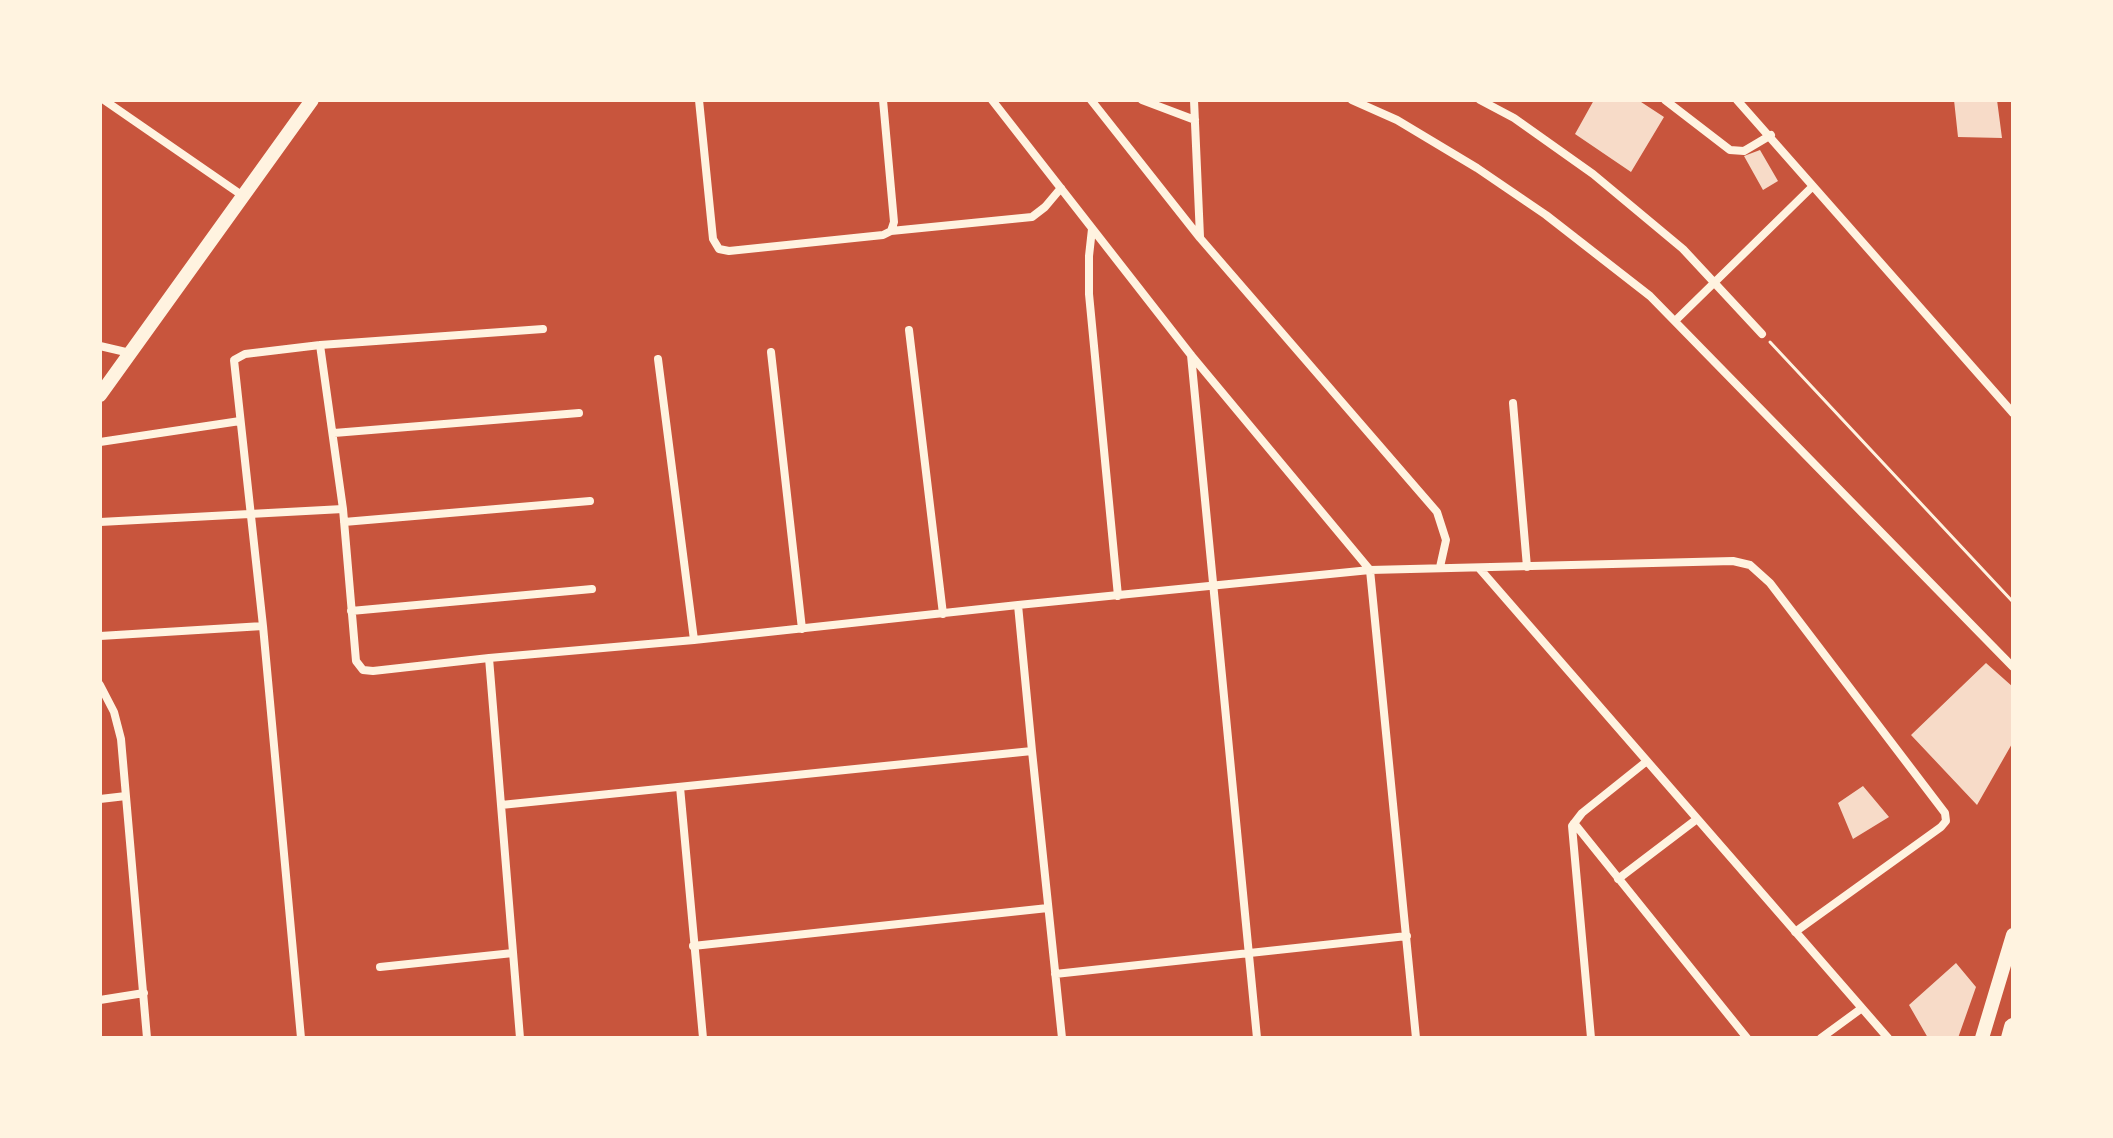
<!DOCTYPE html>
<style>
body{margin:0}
#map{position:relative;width:2113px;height:1138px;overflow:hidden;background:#c8553d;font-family:Lato,sans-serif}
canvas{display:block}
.frame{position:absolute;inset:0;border:102px solid #fff3e0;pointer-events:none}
</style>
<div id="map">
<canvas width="2113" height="1138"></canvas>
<div class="frame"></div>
</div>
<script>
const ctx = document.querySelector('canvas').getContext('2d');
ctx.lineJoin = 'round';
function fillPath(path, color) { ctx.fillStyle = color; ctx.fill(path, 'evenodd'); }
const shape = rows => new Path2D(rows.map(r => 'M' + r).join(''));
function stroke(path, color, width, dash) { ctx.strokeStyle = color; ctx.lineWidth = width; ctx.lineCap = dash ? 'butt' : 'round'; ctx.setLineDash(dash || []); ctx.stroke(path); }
fillPath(shape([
 [1594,100,1638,100,1664,117,1631,172,1575,134],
 [1954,100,1997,100,2002,138,1958,137],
 [1760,150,1778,181,1763,190,1744,156],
 [1986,663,2013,687,2013,742,1977,805,1911,735],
 [1863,786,1889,817,1853,839,1838,803],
 [1956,963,1976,987,1958,1038,1928,1038,1909,1005]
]), '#f7dbc8');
stroke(shape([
 [1770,342,2013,602]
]), '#fff3e0', 3);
stroke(shape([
 [104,100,243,196],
 [699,100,713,239,719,249,729,251,883,235,891,231,894,222,883,100],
 [992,100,1191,355,1370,570,1416,1038],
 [1091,100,1200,238,1437,512,1446,540,1440,567],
 [1142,100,1195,120],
 [1194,100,1200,237],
 [1352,100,1397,120,1477,168,1546,215,1650,296,2013,667],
 [1480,100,1514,118,1593,174,1683,249,1762,334],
 [1665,100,1730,150,1744,151,1771,135],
 [1737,100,2013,413],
 [1092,229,1089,256,1089,294,1118,596],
 [891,231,1032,217,1045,207,1061,188],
 [1675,321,1813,186],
 [909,330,943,614],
 [320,345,343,509,356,661,363,670,373,671,489,658,520,1038],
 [100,346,130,353],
 [771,352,802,629],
 [1191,355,1257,1038],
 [658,359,694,640],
 [1513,403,1527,567],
 [334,433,579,413],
 [100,442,240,421],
 [100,522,343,509],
 [344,522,590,501],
 [1479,568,1888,1038],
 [351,611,592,589],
 [100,636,263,626],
 [489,658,694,640,1018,605],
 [100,685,114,712,121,739,147,1038],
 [1032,751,1062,1038],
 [680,787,703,1038],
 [100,799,126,796],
 [501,805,1032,751,1018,605,1370,570,1733,561,1750,565,1770,583,1945,813,1946,821,1941,827,1795,932],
 [1574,823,1747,1038],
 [1618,879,1697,819],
 [693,946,1048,908],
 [380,967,513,953],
 [1055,974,1407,936],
 [100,1000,144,993],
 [301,1038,263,626,234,360,245,354,320,345,543,329],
 [1591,1038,1572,826,1582,813,1647,761],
 [1821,1038,1862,1008]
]), '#fff3e0', 8);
stroke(shape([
 [100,395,312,100],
 [1982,1038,2013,935]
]), '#fff3e0', 14);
stroke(shape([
 [2010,1038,2013,1027]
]), '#fff3e0', 18);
</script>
